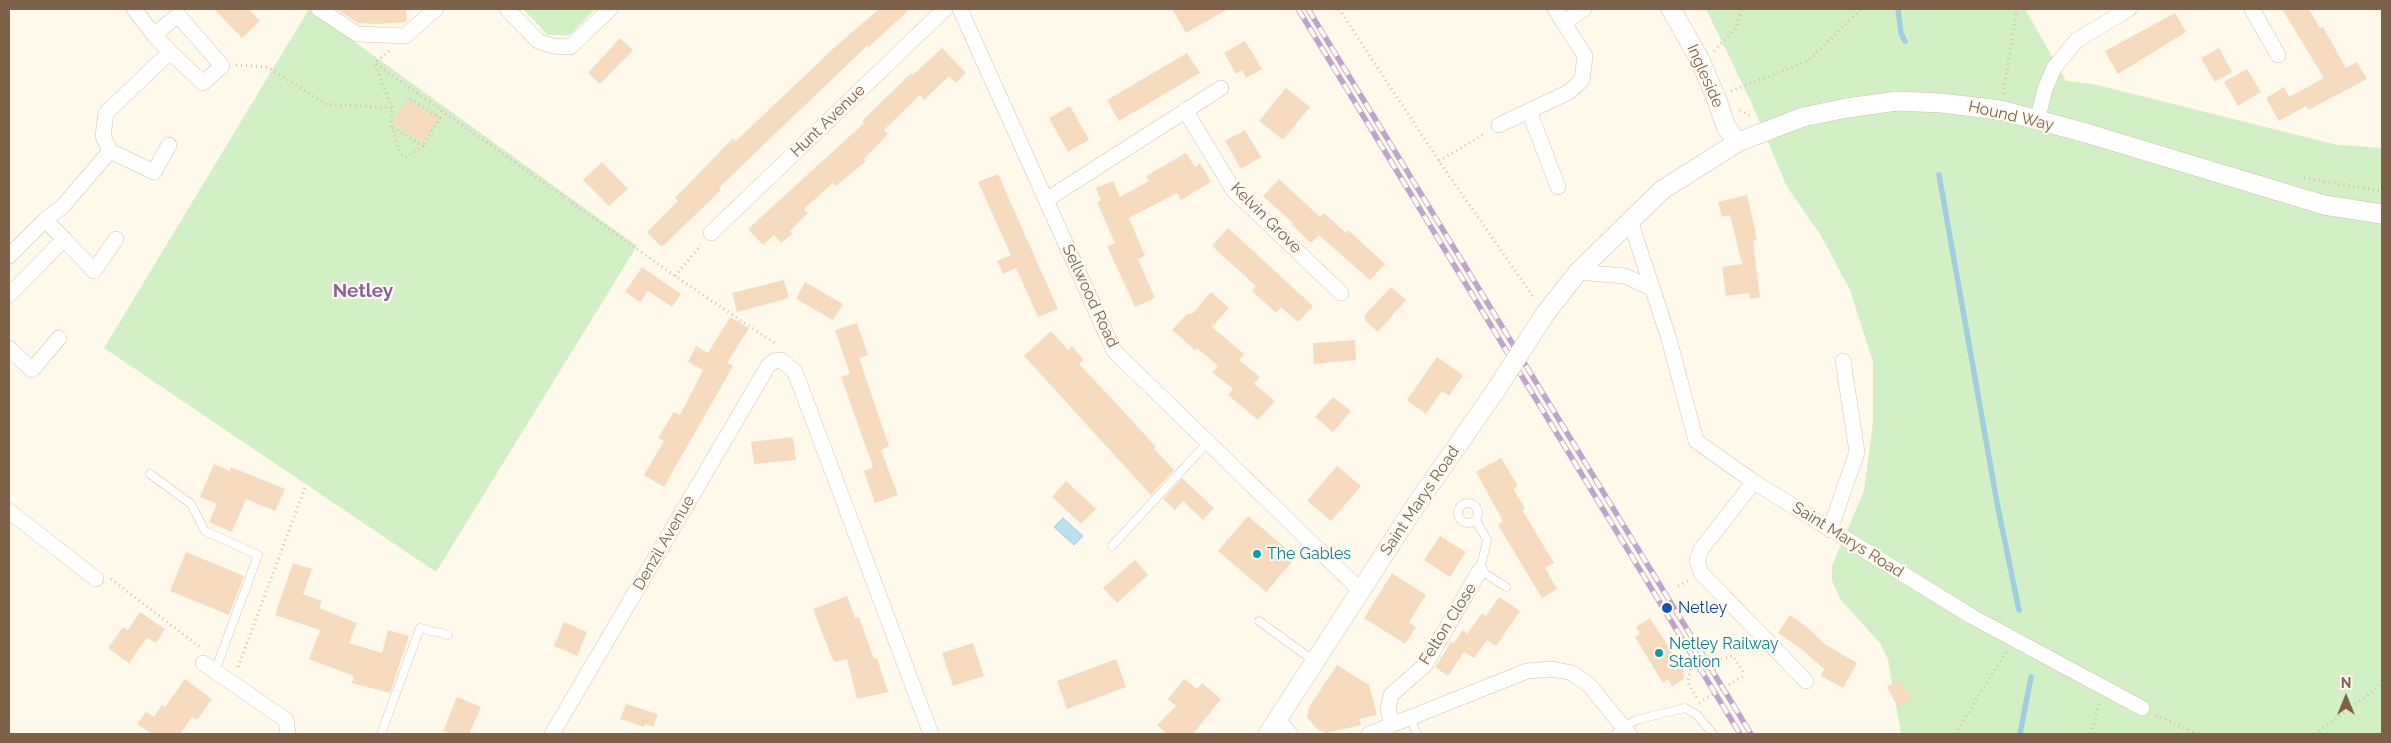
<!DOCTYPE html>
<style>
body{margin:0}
#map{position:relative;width:2391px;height:743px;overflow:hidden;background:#fef9ea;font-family:Raleway,sans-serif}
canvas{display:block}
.frame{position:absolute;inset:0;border:10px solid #7e6149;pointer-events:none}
.north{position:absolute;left:2321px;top:673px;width:50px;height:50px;-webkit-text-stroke:4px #fffbf3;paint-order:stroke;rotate:0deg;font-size:14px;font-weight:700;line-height:20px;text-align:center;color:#7e6149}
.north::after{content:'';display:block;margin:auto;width:18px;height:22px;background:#7e6149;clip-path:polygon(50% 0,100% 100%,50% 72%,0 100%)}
</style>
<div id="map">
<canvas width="2391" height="743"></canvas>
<div class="frame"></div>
<div class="north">N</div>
</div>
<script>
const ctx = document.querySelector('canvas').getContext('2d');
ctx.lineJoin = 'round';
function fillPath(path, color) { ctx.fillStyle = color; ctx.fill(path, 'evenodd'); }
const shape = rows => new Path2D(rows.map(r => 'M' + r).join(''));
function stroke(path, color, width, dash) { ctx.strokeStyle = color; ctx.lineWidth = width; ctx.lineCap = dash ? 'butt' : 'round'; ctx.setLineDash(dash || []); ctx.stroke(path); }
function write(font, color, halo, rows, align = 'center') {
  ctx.font = font + ' Raleway,sans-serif'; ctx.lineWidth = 4.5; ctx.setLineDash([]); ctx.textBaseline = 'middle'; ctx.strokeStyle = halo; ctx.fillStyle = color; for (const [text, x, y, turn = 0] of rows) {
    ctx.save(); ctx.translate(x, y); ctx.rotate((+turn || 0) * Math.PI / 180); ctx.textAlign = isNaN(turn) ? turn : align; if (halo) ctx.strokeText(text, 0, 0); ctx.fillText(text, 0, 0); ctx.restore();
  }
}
fillPath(shape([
 [309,9,637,246,436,572,104,348],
 [523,9,595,9,570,35,548,35],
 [1706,9,2025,9,2066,81,2093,84,2338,145,2382,148,2382,734,1901,734,1888,659,1880,643,1840,599,1832,580,1832,566,1864,491,1873,422,1873,362,1850,290,1820,234,1787,187,1752,104]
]), '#d2efc6');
const water = shape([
 [1063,518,1083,536,1074,545,1054,527,1063,518]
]);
fillPath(water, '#bbdfeb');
stroke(water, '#a0cede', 1);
stroke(shape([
 [1898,9,1901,33,1905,41],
 [1939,175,1998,508,2019,610],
 [2020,734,2031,677]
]), '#a0cede', 5.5);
fillPath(shape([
 [214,9,249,9,260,21,242,38],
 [336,9,406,9,407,22,376,24,358,23],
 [879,9,910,9,869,47,868,45,756,152,719,188,721,190,662,247,647,232,678,201,675,198,733,138,736,141,836,46],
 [1172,9,1228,9,1186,33],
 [2282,9,2309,9,2320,28,2323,27,2346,68,2357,62,2367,79,2308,110,2306,106,2279,121,2266,98,2284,87,2289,97,2324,78],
 [2175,13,2186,32,2118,74,2105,51],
 [620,38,633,50,600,84,588,73],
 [1245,41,1262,69,1246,78,1242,70,1236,74,1224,53],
 [942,48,966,73,956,83,949,76,924,100,920,95,884,130,888,134,864,159,866,161,836,186,833,183,804,209,808,213,790,231,792,234,781,243,774,235,763,245,748,229,864,123,862,121,911,73,913,75],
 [2219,48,2232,72,2215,82,2201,58],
 [1187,53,1200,73,1119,121,1107,100],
 [2247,69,2261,92,2238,106,2224,82],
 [1286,88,1310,107,1283,140,1259,121],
 [407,99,438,118,423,143,392,123],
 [1070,106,1089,140,1068,152,1049,118],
 [1245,130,1261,157,1241,169,1225,141],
 [1186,153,1195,167,1200,163,1211,182,1181,200,1177,193,1129,218,1145,256,1138,259,1155,298,1135,307,1107,246,1115,243,1097,202,1101,200,1096,188,1113,181,1120,197,1149,181,1146,176],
 [602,162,628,189,609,206,583,180],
 [998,174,1058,309,1038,317,1016,268,1003,274,997,261,1011,255,978,182],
 [1279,179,1320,217,1324,213,1346,233,1348,230,1385,264,1370,280,1319,235,1311,243,1292,225,1293,223,1263,196],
 [1747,195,1757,239,1753,241,1760,297,1750,299,1749,293,1726,296,1722,267,1742,264,1730,215,1722,217,1718,202],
 [1228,228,1313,306,1298,322,1281,307,1276,313,1252,291,1256,286,1212,246],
 [642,267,681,294,672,307,648,291,640,302,625,292],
 [784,280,789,298,737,312,732,293],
 [805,282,843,304,833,320,796,299],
 [1391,287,1406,300,1378,332,1365,320,1365,315],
 [1211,292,1229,308,1212,327,1244,354,1239,360,1260,377,1254,384,1275,401,1258,420,1228,395,1233,389,1212,372,1218,366,1197,348,1195,350,1172,330,1187,314,1192,314],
 [730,317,749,328,727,363,733,366,664,487,644,475,664,441,658,438,674,412,680,415,703,370,688,362,696,346,708,353],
 [857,323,868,355,859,358,889,446,881,450,898,495,875,503,864,471,873,467,841,377,850,374,835,330],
 [1051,331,1068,350,1072,346,1084,360,1079,364,1127,415,1156,447,1154,449,1174,470,1151,495,1024,356],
 [1355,340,1356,360,1314,364,1313,343],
 [1437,357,1463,375,1449,396,1442,391,1426,414,1407,400],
 [1333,397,1351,411,1333,432,1315,417],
 [793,437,796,460,754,464,751,442],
 [1501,458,1518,486,1513,489,1525,508,1522,510,1554,563,1545,568,1557,589,1542,598,1498,525,1503,521,1476,472],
 [214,464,230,471,231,467,285,489,275,511,246,499,232,532,209,522,217,504,200,497],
 [1337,466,1361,486,1331,521,1307,501],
 [1182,478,1214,508,1203,520,1183,501,1175,510,1163,499],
 [1066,481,1096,509,1081,524,1052,497],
 [1248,516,1296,557,1266,592,1218,551],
 [1440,536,1466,552,1450,577,1424,560],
 [186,552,244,576,229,615,170,591],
 [1135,560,1148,575,1117,603,1103,588],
 [293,563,312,569,303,594,322,601,319,608,357,623,349,643,382,653,388,630,409,636,390,693,352,683,354,676,309,659,320,630,275,615],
 [1392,573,1426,595,1409,622,1416,627,1405,644,1364,618],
 [847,596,855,618,859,617,874,659,877,658,888,692,857,699,847,659,835,662,832,658,813,609],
 [1499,597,1520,611,1496,646,1487,640,1474,658,1464,652,1448,676,1435,667,1451,642,1453,644,1463,630,1467,634,1482,613,1486,616],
 [140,612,165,629,156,643,147,638,129,663,108,648,123,627,128,630],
 [1790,615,1808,628,1826,645,1857,663,1843,688,1821,676,1824,669,1804,651,1778,633],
 [1650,618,1683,669,1684,679,1672,686,1668,679,1663,683,1635,637,1640,634,1636,627],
 [564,622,587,632,577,656,554,646],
 [973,643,984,676,953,686,942,653],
 [1116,659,1126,687,1067,709,1057,681],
 [1337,665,1369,685,1377,715,1359,719,1361,725,1327,733,1318,730,1307,717,1309,707],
 [185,679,212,699,197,720,192,717,180,734,152,734,137,724,146,712,154,717,162,705,165,707],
 [1184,679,1197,689,1202,683,1221,699,1193,734,1167,734,1157,725,1176,706,1168,699],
 [1900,680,1912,699,1898,707,1887,687],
 [457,697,481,707,469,734,451,734,443,731],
 [626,704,658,714,653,727,645,724,644,727,620,719]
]), '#f7dbbf');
const service = shape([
 [150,474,191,504,205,531,258,555,215,671],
 '1458 513a10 10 0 1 1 20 0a10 10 0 1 1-20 0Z',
 [1476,520,1487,540,1480,570,1506,587],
 [1112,546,1208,442],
 [1259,621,1314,661],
 [1410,718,1417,734],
 [381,734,420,628,448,635],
 [1615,734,1636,720,1685,708,1697,715,1713,734]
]);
const minor = shape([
 [134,9,154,35,170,52,203,83,222,66,178,15,154,35],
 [319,9,357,34,405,36,436,9],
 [507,9,538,41,552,46,570,47,610,9],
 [960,9,1114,351,1362,592],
 [2252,9,2278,55],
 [1565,22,1584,9],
 [1185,110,1234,191,1341,293],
 [1529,111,1558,187],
 [2037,121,2045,89,2054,68,2077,40,2129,9],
 [1499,125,1569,92,1582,80,1585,56,1555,9],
 [110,151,103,136,106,113,170,52],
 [110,151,154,172,169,145],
 [1046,200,1221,88],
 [1630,220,1669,339,1696,441,1754,482,1971,616,2142,708],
 [711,233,945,9],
 [64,239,94,271,116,239],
 [9,256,45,220],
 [1578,272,1625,276,1653,289],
 [9,295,64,239,45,220,63,206,110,151],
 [9,348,32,370,59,338],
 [1754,482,1702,548,1697,560,1701,573,1806,681],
 [9,511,96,579],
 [1830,530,1857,452,1843,361],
 [203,663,286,720,288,734],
 [1278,720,1290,734],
 [1392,725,1388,709,1391,695,1425,665,1480,570],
 [552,734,768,366,774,361,781,360,795,372,931,734],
 [1369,734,1527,671,1552,669,1572,673,1589,685,1629,734]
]);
const tertiary = shape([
 [1671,9,1700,60,1717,100,1726,127,1738,142],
 [1545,314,1578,272,1662,190,1738,142,1803,117,1847,108,1897,101,1941,103,2000,110,2086,133,2324,205,2382,214],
 [1268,734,1416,505,1496,390]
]);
stroke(service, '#d3c2ad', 9);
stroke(minor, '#d3c2ad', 16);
stroke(tertiary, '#d3c2ad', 20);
stroke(shape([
 [1339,9,1439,161,1534,298],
 [389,51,375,63,675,276,776,344],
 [1714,51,1736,28,1742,9],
 [236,65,267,67,326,104,392,108,391,126,400,153,405,157,423,146,391,126],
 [375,65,392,108],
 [1731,91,1808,61,1861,9],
 [2003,94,2017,9],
 [410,99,440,118,423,146],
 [1740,110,1752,117],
 [1439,161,1486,133],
 [2304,178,2382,191],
 [675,276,701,245],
 [111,579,201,648],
 [1678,586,1688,581],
 [1721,659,1733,656,1745,675],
 [1691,664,1688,683,1698,700],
 [238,667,306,485],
 [2156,715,2198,734],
 [1956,734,1956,732,2006,652],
 [2091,734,2099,703],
 [2315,734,2375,690,2382,679]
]), '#ddbea0', 3, [1, 4]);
stroke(service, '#fff', 8);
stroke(minor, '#fff', 15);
stroke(tertiary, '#fff', 19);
const rail = shape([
 [1298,9,1740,734],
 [1308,9,1751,734]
]);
stroke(rail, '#bea5cc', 5.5);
stroke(rail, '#fffbf3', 4, [11]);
const tertiaryBridge = shape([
 [1496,390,1545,314]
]);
stroke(tertiaryBridge, '#d3c2ad', 20, []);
stroke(shape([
 [1699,703,1745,675]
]), '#ddbea0', 3, [1, 4]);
stroke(tertiaryBridge, '#fff', 19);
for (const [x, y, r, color] of [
 [1257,554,5,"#0f9aa8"],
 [1667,608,6,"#1a4fb4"],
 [1659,653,5,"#0f9aa8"]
]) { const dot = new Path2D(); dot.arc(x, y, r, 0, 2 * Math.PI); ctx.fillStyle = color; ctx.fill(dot); stroke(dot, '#fffbf3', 2); }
write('16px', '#7e6149', '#fffbf3', [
 ["Ingleside",1705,76,66],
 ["Hound Way",2011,116,13],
 ["Hunt Avenue",828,121,-44],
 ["Kelvin Grove",1266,218,45],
 ["Sellwood Road",1090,296,65],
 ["Saint Marys Road",1420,501,-56],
 ["Saint Marys Road",1848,540,32],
 ["Denzil Avenue",664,543,-60],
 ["Felton Close",1448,624,-58]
]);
write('16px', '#0d838f', '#fffbf3', [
 ["The Gables",1267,554],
 ["Netley Railway",1669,644],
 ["Station",1669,662]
], 'left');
write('16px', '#164399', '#fffbf3', [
 ["Netley",1678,608]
], 'left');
write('bold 19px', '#8c6299', '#fffbf3', [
 ["Netley",363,291]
]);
</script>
